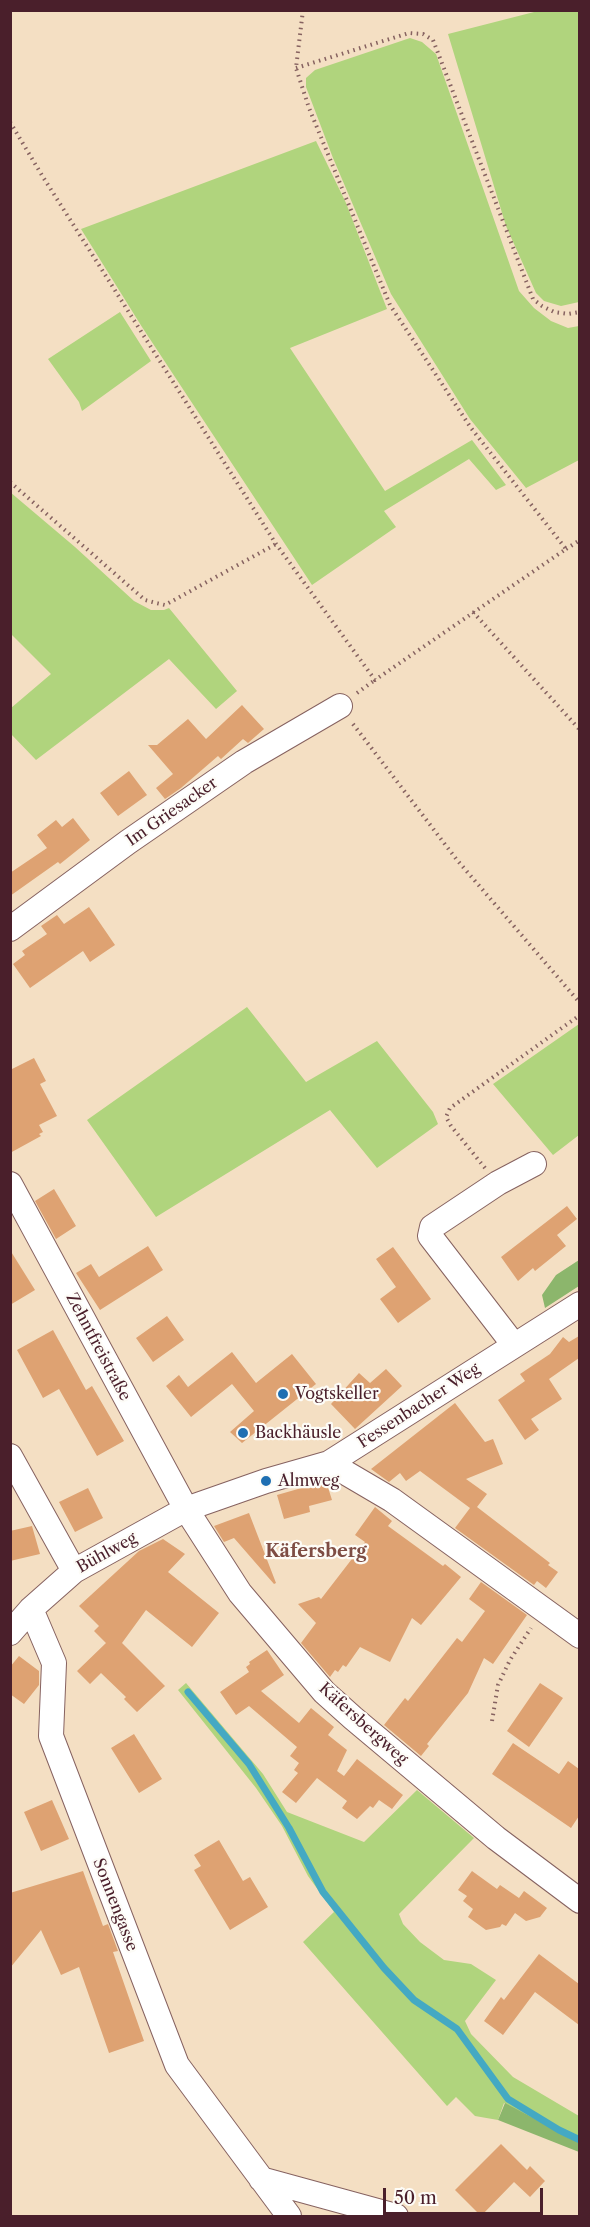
<!DOCTYPE html>
<meta charset="utf-8">
<style>
body{margin:0}
#map{position:relative;width:590px;height:2227px;overflow:hidden;background:#f4dfc3;font-family:"Libre Caslon Text",serif}
canvas{display:block}
.frame{position:absolute;inset:0;border:12px solid #4a1f2b;pointer-events:none}
.scale{position:absolute;left:383px;top:2188px;width:160px;height:27px;box-sizing:border-box;border:3px solid #4a1f2b;border-top:0;padding-left:8px;font-size:18px;line-height:21px;white-space:nowrap;color:#4a1f2b;-webkit-text-stroke:4px #fdfcf7;paint-order:stroke}
</style>
<div id="map">
<canvas width="590" height="2227"></canvas>
<div class="frame"></div>
<div class="scale">50 m</div>
</div>
<script>
const ctx = document.querySelector('canvas').getContext('2d');
ctx.lineJoin = 'round';
function fillPath(path, color) { ctx.fillStyle = color; ctx.fill(path, 'evenodd'); }
const shape = rows => new Path2D(rows.map(r => 'M' + r).join(''));
function stroke(path, color, width, dash) { ctx.strokeStyle = color; ctx.lineWidth = width; ctx.lineCap = dash ? 'butt' : 'round'; ctx.setLineDash(dash || []); ctx.stroke(path); }
function write(font, color, halo, rows, align = 'center') {
  ctx.font = font + ' "Libre Caslon Text",serif'; ctx.lineWidth = 4.5; ctx.setLineDash([]); ctx.textBaseline = 'middle'; ctx.strokeStyle = halo; ctx.fillStyle = color; for (const [text, x, y, turn = 0] of rows) {
    ctx.save(); ctx.translate(x, y); ctx.rotate((+turn || 0) * Math.PI / 180); ctx.textAlign = isNaN(turn) ? turn : align; if (halo) ctx.strokeText(text, 0, 0); ctx.fillText(text, 0, 0); ctx.restore();
  }
}
fillPath(shape([
 [538,11,579,11,579,302,561,306,544,301,536,293,506,226,448,34],
 [410,38,422,42,436,54,519,291,534,308,551,321,568,328,579,326,579,460,526,488,470,419,391,294,333,158,306,87,306,78,315,70],
 [316,141,346,203,387,309,290,348,385,491,472,440,506,485,496,490,469,459,384,511,396,527,312,585,142,327,81,229],
 [120,312,151,361,82,411,79,402,48,359],
 [10,492,75,547,134,601,151,610,164,610,169,608,237,691,216,709,169,659,36,760,11,734,11,708,51,674,11,634],
 [247,1007,306,1082,377,1041,433,1112,438,1124,377,1168,330,1110,156,1217,87,1120],
 [579,1024,579,1135,553,1155,493,1084],
 [186,1683,263,1774,287,1812,364,1842,417,1790,474,1838,399,1914,403,1924,420,1942,444,1960,471,1964,496,1980,465,2021,471,2034,513,2077,579,2116,579,2142,504,2103,498,2120,475,2116,456,2097,447,2106,303,1942,334,1912,308,1876,282,1826,256,1788,178,1690]
]), '#b0d47d');
fillPath(shape([
 [579,1260,579,1286,545,1308,542,1295,556,1275],
 [505,2103,579,2142,579,2152,498,2120]
]), '#8cb66c');
stroke(shape([
 [188,1692,249,1764,289,1828,323,1892,384,1968,414,2000,457,2029,508,2099,559,2130,580,2140]
]), '#44a9c3', 7);
fillPath(shape([
 [242,705,264,729,248,743,243,739,221,759,218,756,181,788,165,799,156,788,173,774,148,745,157,745,188,719,206,739],
 [129,771,147,795,118,816,100,793],
 [73,818,90,840,60,864,58,862,10,896,10,873,47,848,37,835,56,820,62,827],
 [89,907,115,945,90,962,83,951,30,988,13,964,25,955,22,951,47,934,41,926,57,915,64,924],
 [34,1058,46,1081,40,1084,57,1116,39,1125,43,1132,39,1134,41,1136,10,1153,10,1070],
 [54,1189,76,1226,56,1239,35,1201],
 [567,1206,577,1219,557,1235,566,1246,535,1271,533,1268,518,1281,501,1257],
 [148,1246,163,1270,100,1310,76,1273,91,1264,99,1277],
 [393,1247,431,1299,398,1323,380,1299,396,1287,376,1259],
 [10,1250,35,1290,10,1305],
 [167,1316,184,1340,153,1362,136,1338],
 [53,1330,86,1390,92,1386,124,1441,97,1456,59,1389,43,1398,17,1350],
 [579,1336,579,1358,549,1379,562,1399,531,1419,539,1430,525,1440,498,1400,525,1381,520,1374,550,1354,563,1337,569,1342],
 [232,1352,256,1383,292,1354,316,1384,242,1443,230,1432,254,1411,232,1384,191,1417,166,1386,179,1375,188,1387],
 [386,1369,402,1386,355,1429,331,1404,359,1373,370,1383],
 [455,1403,485,1442,493,1439,503,1464,466,1479,487,1494,477,1507,550,1563,548,1565,558,1572,546,1588,537,1581,534,1585,455,1528,470,1508,420,1471,406,1481,400,1473,389,1482,371,1469],
 [326,1481,332,1500,309,1506,310,1512,284,1519,277,1495],
 [88,1488,103,1518,75,1532,59,1502],
 [375,1507,392,1521,388,1526,443,1566,445,1564,461,1577,421,1625,412,1618,390,1662,360,1647,346,1667,343,1665,338,1672,335,1670,330,1677,301,1643,316,1623,298,1604,319,1597,321,1599,365,1542,355,1535],
 [249,1513,276,1583,274,1584,234,1538,224,1542,214,1526],
 [32,1526,40,1554,10,1561,10,1531],
 [163,1539,185,1554,168,1572,219,1613,192,1647,146,1610,122,1643,165,1686,137,1712,124,1699,126,1697,101,1673,90,1684,77,1671,106,1643,94,1631,99,1626,79,1606,139,1551],
 [481,1582,527,1615,493,1664,484,1658,468,1693,427,1744,429,1746,421,1756,384,1725,405,1698,408,1701,457,1638,462,1642,485,1611,469,1599],
 [267,1650,284,1675,261,1691,299,1723,311,1708,334,1727,328,1735,347,1750,337,1771,344,1776,357,1759,403,1795,392,1809,379,1800,373,1808,370,1806,357,1819,342,1808,347,1801,317,1778,296,1803,282,1792,298,1773,294,1770,299,1763,290,1756,297,1747,249,1706,236,1715,220,1692,249,1672,246,1667,250,1664,249,1662],
 [19,1656,39,1671,39,1685,24,1704,10,1694,10,1667],
 [540,1683,563,1698,529,1747,507,1731],
 [134,1734,162,1779,139,1793,111,1748],
 [513,1743,559,1774,568,1761,579,1769,579,1816,571,1828,492,1774],
 [52,1800,69,1839,41,1851,24,1812],
 [219,1840,243,1881,250,1877,268,1907,230,1930,194,1870,201,1866,194,1855],
 [83,1871,103,1926,108,1924,118,1951,113,1952,144,2041,109,2053,79,1967,61,1975,41,1930,10,1968,10,1893],
 [472,1871,497,1889,500,1885,519,1898,524,1891,547,1908,540,1917,526,1921,515,1913,506,1926,502,1924,500,1927,486,1930,468,1917,473,1909,463,1901,467,1896,458,1890],
 [539,1954,579,1984,579,2025,535,1992,503,2035,484,2021,501,1997,504,2000],
 [501,2144,527,2170,530,2166,545,2181,530,2197,514,2182,481,2216,455,2190]
]), '#dea272');
const minor = shape([
 [10,929,128,842,244,762,340,706],
 [10,1184,186,1509,240,1593,324,1692,353,1718,496,1838,580,1901],
 [514,1345,430,1236,432,1227,498,1183,534,1164],
 [10,1456,74,1571],
 [329,1463,392,1500,580,1636],
 [31,1609,54,1663,51,1736,177,2065,289,2216],
 [10,1633,31,1609,74,1571,186,1509,266,1481,329,1463,580,1304],
 [261,2179,396,2216]
]);
stroke(minor, '#866260', 26);
stroke(shape([
 [296,68,409,33,423,34,433,40,533,299,542,306,554,312,568,314,580,312],
 [10,122,43,177,276,544,375,680,566,549,471,428,390,305,309,108,296,68,303,10],
 [10,482,145,600,156,603,165,605,276,544],
 [566,549,580,540],
 [473,612,580,730],
 [357,693,375,680],
 [353,724,457,860,580,1003],
 [485,1168,451,1126,446,1117,450,1108,580,1015],
 [492,1721,498,1685,510,1660,531,1628]
]), '#866260', 4, [1.5, 4.5]);
stroke(minor, '#fff', 24);
for (const [x, y, r, color] of [
 [283,1394,6,"#1f6fb2"],
 [243,1433,6,"#1f6fb2"],
 [266,1481,6,"#1f6fb2"]
]) { const dot = new Path2D(); dot.arc(x, y, r, 0, 2 * Math.PI); ctx.fillStyle = color; ctx.fill(dot); stroke(dot, '#fdfcf7', 2); }
write('16px', '#4a1f2b', '#fdfcf7', [
 ["Im Griesacker",172,812,-35],
 ["Zehntfreistraße",98,1347,62],
 ["Fessenbacher Weg",419,1406,-33],
 ["Bühlweg",107,1553,-29],
 ["Käfersbergweg",363,1724,42],
 ["Sonnengasse",115,1905,69]
]);
write('16px', '#4a1f2b', '#fdfcf7', [
 ["Vogtskeller",295,1394],
 ["Backhäusle",255,1433],
 ["Almweg",278,1481]
], 'left');
write('bold 18px', '#7e4d44', '#fdfcf7', [
 ["Käfersberg",316,1552]
]);
</script>
